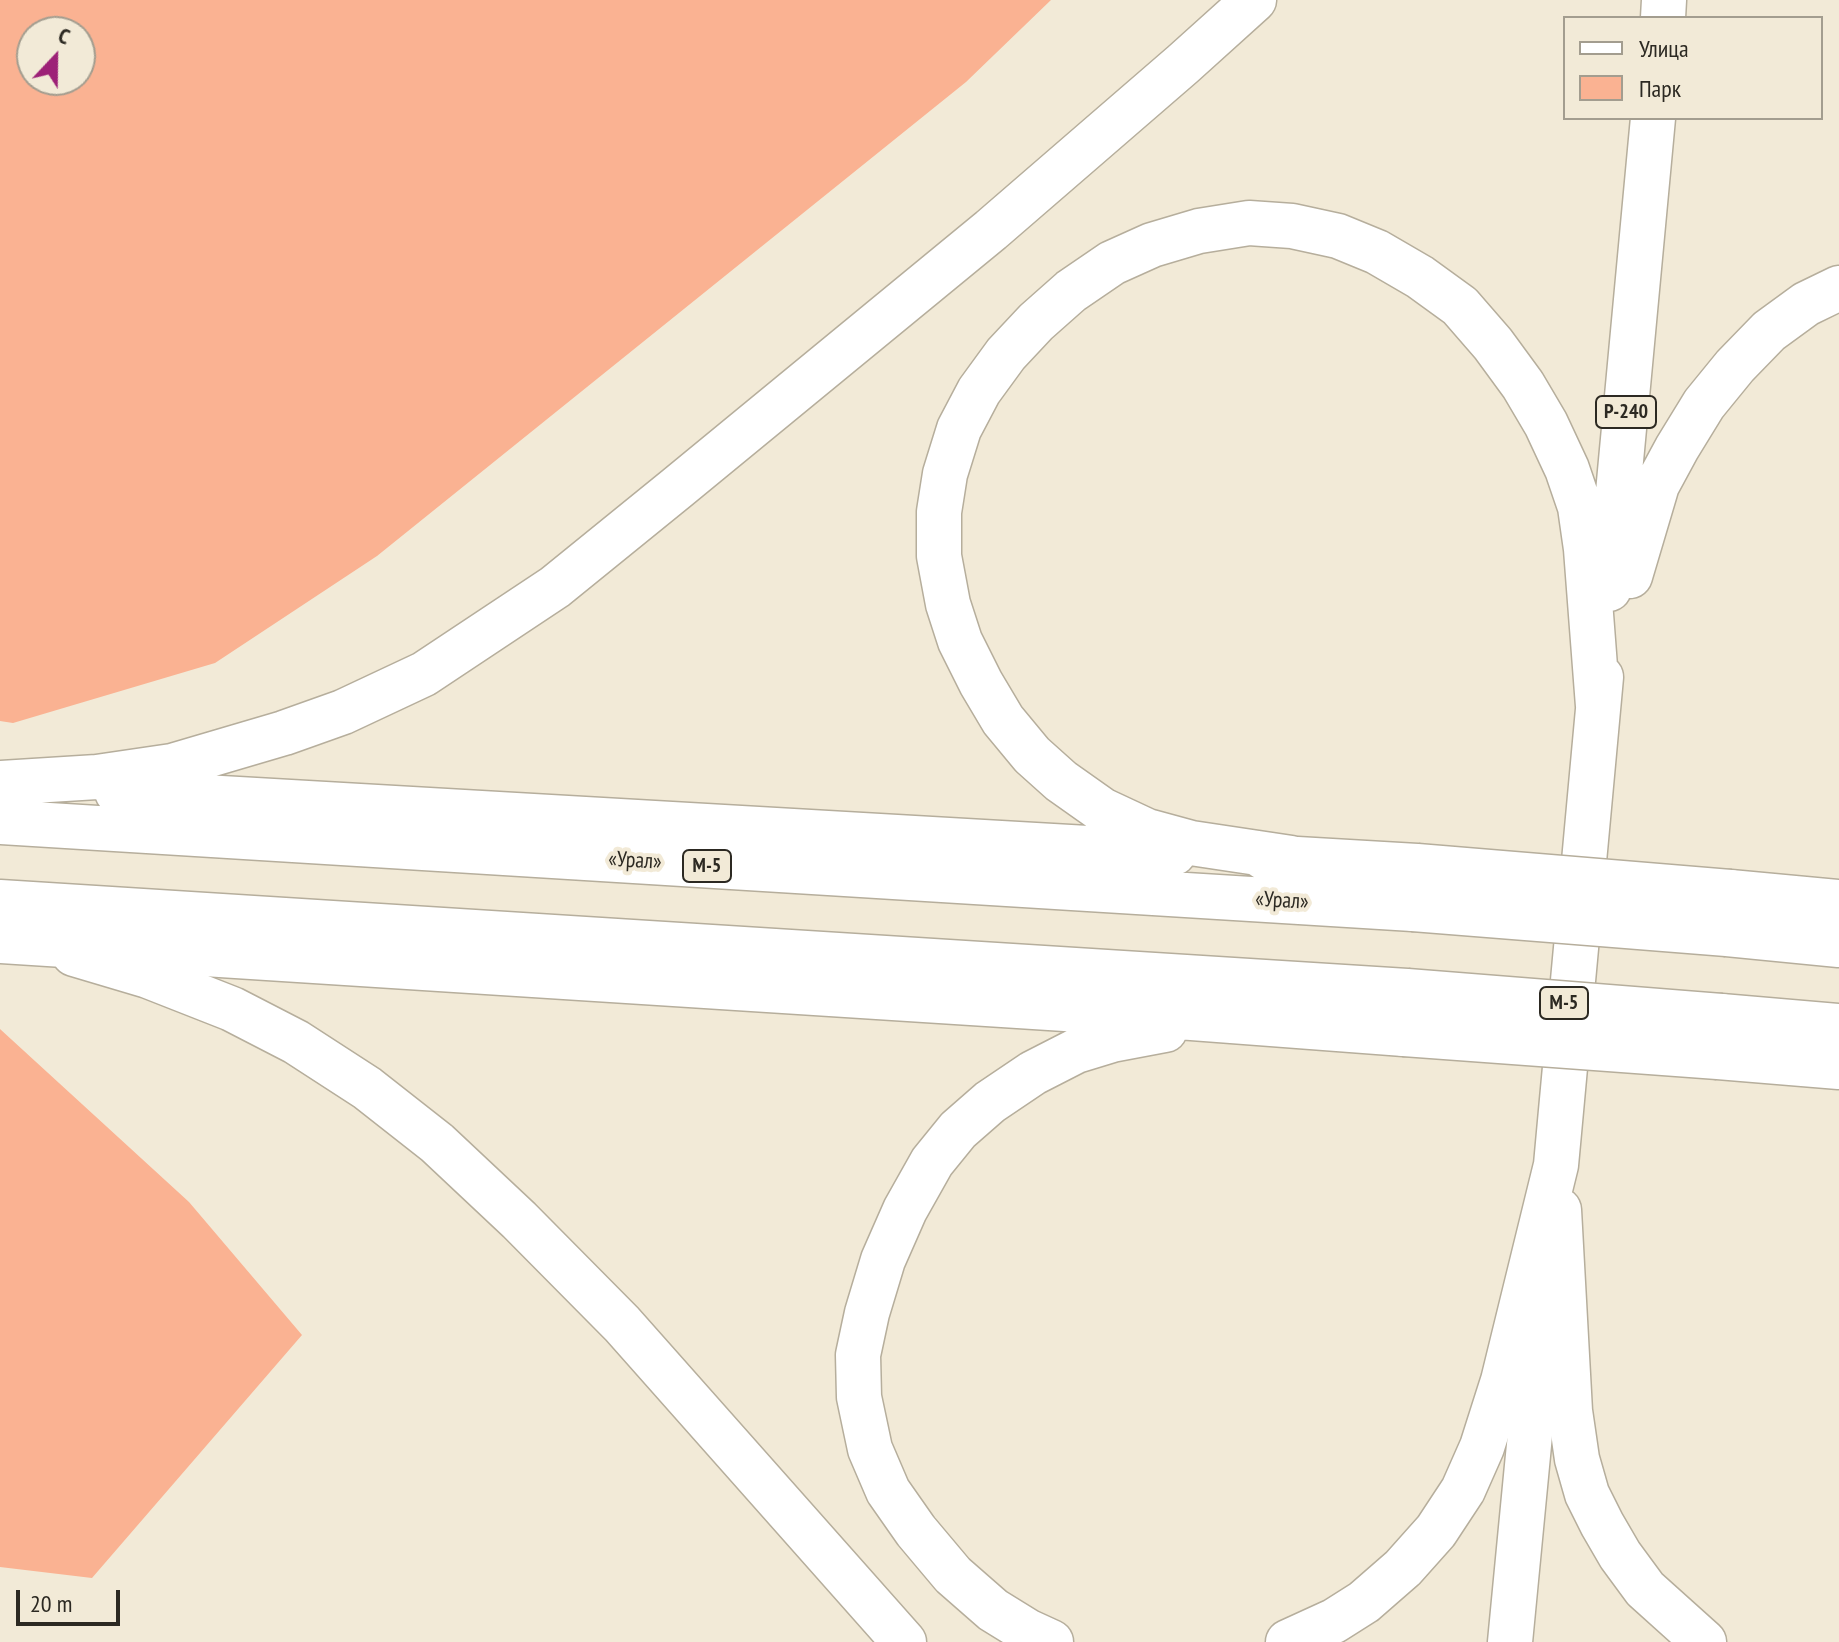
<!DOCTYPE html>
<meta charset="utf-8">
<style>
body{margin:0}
#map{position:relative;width:1839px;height:1642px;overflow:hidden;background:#f2ead7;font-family:"PT Sans Narrow",sans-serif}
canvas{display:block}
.legend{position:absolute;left:1563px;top:16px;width:260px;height:104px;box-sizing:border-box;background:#f2ead7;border:2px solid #a39d8f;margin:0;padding:10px 14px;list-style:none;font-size:24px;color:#2c2922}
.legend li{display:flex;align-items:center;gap:16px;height:40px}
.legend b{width:40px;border:2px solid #a39d8f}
.north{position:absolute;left:16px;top:16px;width:80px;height:80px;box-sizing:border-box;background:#f2ead7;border:2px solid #a39d8f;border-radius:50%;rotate:22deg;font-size:22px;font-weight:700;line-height:32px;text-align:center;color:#2c2922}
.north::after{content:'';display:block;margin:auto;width:28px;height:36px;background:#9d2177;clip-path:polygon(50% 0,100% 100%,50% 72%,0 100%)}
.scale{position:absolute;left:16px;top:1590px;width:104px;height:36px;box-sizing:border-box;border:4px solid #2c2922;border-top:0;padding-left:10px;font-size:24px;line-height:28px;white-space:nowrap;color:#2c2922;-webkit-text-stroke:6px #f2ead7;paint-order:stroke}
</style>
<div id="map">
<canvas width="1839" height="1642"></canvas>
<ul class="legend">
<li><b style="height:10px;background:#fff"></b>Улица</li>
<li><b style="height:22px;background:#fab292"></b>Парк</li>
</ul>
<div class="north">С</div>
<div class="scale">20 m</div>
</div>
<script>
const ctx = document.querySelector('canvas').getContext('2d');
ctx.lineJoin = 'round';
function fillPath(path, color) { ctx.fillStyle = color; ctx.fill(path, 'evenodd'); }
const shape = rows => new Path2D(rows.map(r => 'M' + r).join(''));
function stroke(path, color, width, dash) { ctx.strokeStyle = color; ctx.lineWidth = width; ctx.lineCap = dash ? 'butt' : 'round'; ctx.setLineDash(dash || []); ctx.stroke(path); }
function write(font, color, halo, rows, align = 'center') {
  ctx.font = font + ' "PT Sans Narrow",sans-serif'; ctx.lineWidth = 8; ctx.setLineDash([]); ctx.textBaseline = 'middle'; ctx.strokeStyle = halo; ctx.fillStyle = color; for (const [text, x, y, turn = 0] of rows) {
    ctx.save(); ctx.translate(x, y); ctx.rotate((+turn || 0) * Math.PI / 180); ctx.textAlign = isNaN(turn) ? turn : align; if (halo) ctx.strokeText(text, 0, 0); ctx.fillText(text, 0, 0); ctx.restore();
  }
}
fillPath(shape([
 [0,0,1051,0,966,82,377,556,215,663,13,723,0,721],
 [32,32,80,32,80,80,32,80],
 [0,1029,189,1202,302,1335,92,1578,0,1567]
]), '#fab292');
const minor = shape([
 [74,954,148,976,232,1009,296,1042,367,1088,437,1143,519,1220,622,1324,904,1642],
 [1510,1642,1547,1258]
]);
const highway = shape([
 [1663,18,1664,0],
 [1630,576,1657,485,1677,448,1704,404,1735,366,1769,331,1806,304,1839,288],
 [1609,589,1653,118],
 [0,783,97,777,172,766,284,733,343,712,424,674,555,587,677,488,991,230,1183,64,1254,0],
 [117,792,1174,853],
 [0,822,1413,909],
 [1263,857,1417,866],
 [1291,858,1191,843,1147,831,1102,810,1061,781,1032,755,1003,720,981,683,960,641,948,604,939,556,939,512,945,474,959,429,979,391,1006,354,1036,322,1071,291,1112,263,1152,245,1199,231,1249,223,1292,226,1338,236,1377,252,1420,277,1460,306,1493,344,1523,385,1546,424,1567,469,1580,507,1586,549,1598,706],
 [1730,892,1839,902],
 [0,902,1407,991],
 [1727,934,1839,945],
 [0,941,1112,1012,1404,1034],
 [1721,1016,1839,1026],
 [1718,1057,1839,1067],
 [1559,1210,1570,1411,1577,1459,1587,1494,1602,1524,1620,1555,1645,1589,1704,1642],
 [1051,1642,1027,1631,993,1610,953,1575,916,1531,888,1491,870,1449,859,1397,858,1355,867,1313,883,1260,905,1210,932,1162,958,1130,990,1102,1033,1073,1076,1051,1112,1040,1165,1030],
 [1288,1642,1334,1621,1364,1602,1403,1568,1436,1531,1463,1490,1482,1447,1503,1381,1556,1165,1601,677]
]);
stroke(minor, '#b6ae9c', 47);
stroke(highway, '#b6ae9c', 47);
stroke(minor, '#fff', 44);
stroke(highway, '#fff', 44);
const highwayBridge = shape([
 [1417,866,1730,892],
 [1413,909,1727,934],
 [1407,991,1721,1016],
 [1404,1034,1718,1057]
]);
stroke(highwayBridge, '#b6ae9c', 47, []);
stroke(highwayBridge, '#fff', 44);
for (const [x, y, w] of [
 [1626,412,60],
 [707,866,48],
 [1564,1003,48]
]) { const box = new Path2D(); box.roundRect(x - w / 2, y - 16, w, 32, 6); ctx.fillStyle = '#f2ead7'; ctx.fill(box); stroke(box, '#2c2922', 2); }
write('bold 20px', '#2c2922', null, [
 ["Р-240",1626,412],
 ["М-5",707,866],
 ["М-5",1564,1003]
]);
write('22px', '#2c2922', '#f2ead7', [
 ["«Урал»",635,861,3],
 ["«Урал»",1282,901,3]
]);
</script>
